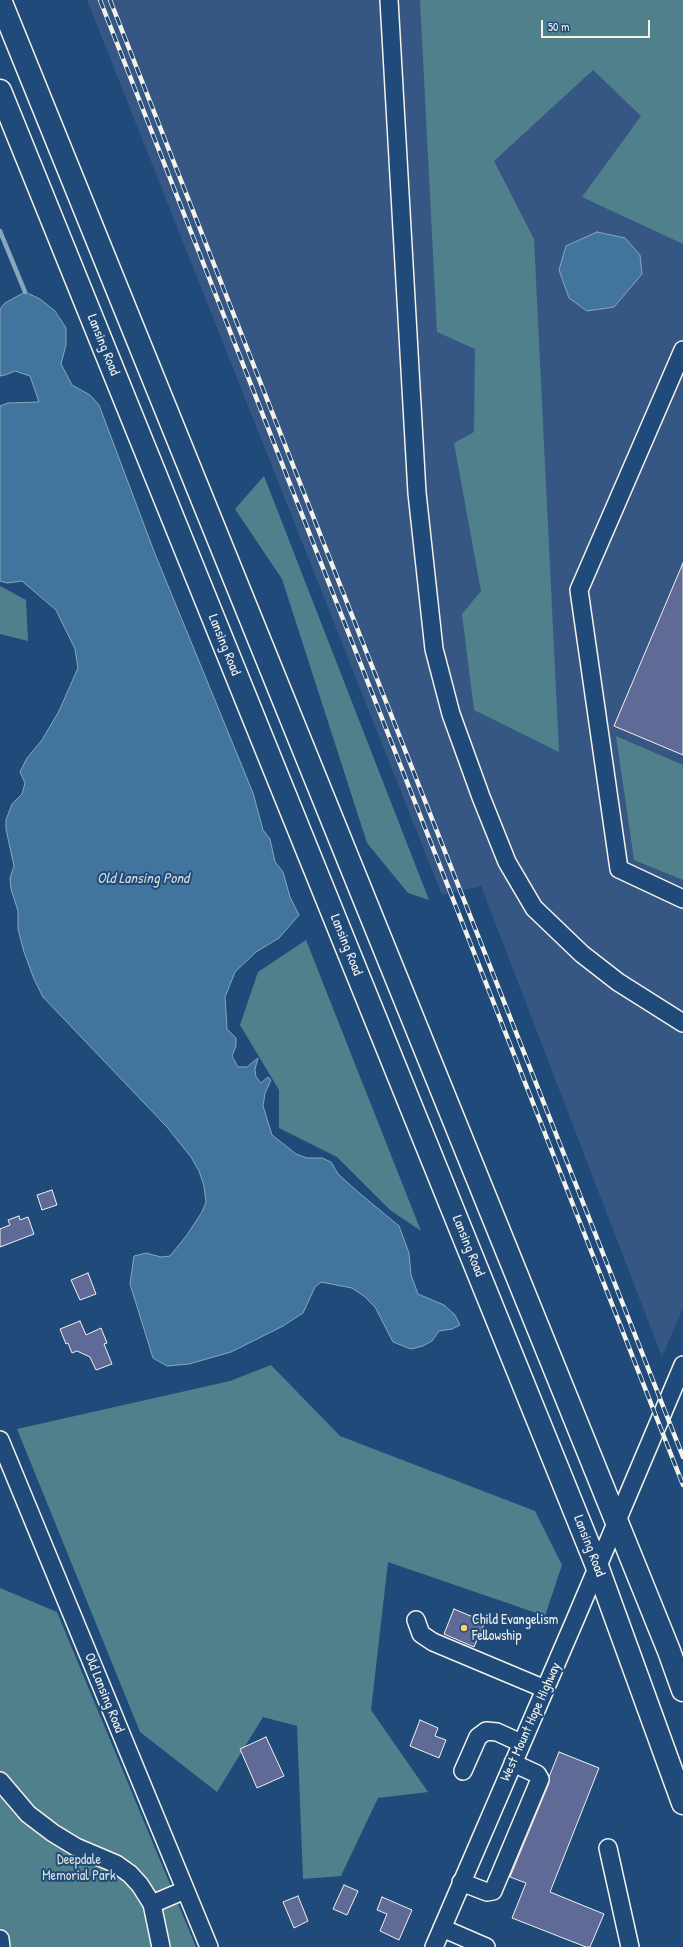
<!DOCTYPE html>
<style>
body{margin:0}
#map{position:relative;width:683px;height:1947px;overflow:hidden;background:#1f4a7a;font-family:"Patrick Hand",sans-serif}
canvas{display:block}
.scale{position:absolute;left:541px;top:20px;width:109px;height:18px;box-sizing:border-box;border:2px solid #f4f1e8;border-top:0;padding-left:5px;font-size:12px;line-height:14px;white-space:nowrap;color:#f4f1e8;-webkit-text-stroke:3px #1f4a7a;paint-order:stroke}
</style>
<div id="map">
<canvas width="683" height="1947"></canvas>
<div class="scale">50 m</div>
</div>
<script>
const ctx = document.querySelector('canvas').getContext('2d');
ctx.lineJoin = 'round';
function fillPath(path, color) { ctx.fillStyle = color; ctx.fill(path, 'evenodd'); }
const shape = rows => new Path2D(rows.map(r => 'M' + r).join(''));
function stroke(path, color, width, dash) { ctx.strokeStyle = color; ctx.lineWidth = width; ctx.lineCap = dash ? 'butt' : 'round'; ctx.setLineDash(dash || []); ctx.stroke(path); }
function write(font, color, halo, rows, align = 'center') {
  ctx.font = font + ' "Patrick Hand",sans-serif'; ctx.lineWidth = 4; ctx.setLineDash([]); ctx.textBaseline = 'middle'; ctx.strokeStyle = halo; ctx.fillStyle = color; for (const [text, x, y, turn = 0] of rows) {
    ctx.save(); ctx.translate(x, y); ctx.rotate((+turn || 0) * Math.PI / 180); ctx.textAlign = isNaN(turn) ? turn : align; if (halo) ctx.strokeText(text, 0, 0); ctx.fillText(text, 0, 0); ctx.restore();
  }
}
fillPath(shape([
 [87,0,683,0,683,1308,662,1357,481,886,442,895]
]), '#365784');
fillPath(shape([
 [420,0,683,0,683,244,582,197,641,116,593,70,494,161,534,239,559,752,474,710,462,614,481,591,454,443,474,432,475,349,437,332],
 [264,476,429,900,408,893,367,843,282,579,235,509],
 [0,586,26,600,28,641,0,634],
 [616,736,683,765,683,880,634,860],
 [306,940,421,1231,390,1210,337,1157,279,1128,279,1090,240,1025,258,972],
 [271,1365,340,1436,535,1511,562,1565,545,1616,388,1562,371,1710,428,1792,378,1798,341,1876,303,1879,297,1726,263,1717,217,1792,140,1732,17,1429,230,1381],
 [0,1588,57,1612,196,1947,0,1947]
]), '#50808b');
const water = shape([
 [597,232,625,238,640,255,642,274,614,307,587,311,569,298,559,270,566,246,597,232],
 [25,292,40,299,55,311,66,328,66,345,61,364,72,385,90,395,99,405,155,554,253,793,263,830,270,839,275,862,283,872,290,897,299,915,279,938,256,952,235,972,225,997,227,1029,236,1038,236,1046,232,1056,238,1067,247,1067,258,1058,255,1069,256,1077,261,1083,268,1077,271,1080,265,1093,263,1106,272,1135,296,1154,307,1158,322,1158,331,1162,338,1174,358,1192,399,1226,409,1253,411,1275,418,1294,444,1305,455,1315,460,1325,452,1329,439,1331,432,1341,423,1346,411,1349,393,1342,375,1307,364,1296,352,1288,321,1282,315,1287,303,1313,283,1326,231,1352,189,1364,167,1366,153,1358,130,1284,134,1256,146,1253,161,1257,170,1256,187,1235,202,1212,206,1202,204,1186,199,1171,191,1157,167,1127,43,997,34,979,24,952,18,929,18,911,11,889,10,878,14,866,6,829,6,820,12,804,22,794,25,783,20,772,27,758,42,740,59,711,78,668,75,649,56,610,22,581,7,583,0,581,0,406,8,403,39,402,30,376,15,371,5,375,0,376,0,309,5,303,25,292]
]);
fillPath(water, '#41759e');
stroke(water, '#89a7bc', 1);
stroke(shape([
 [0,231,25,292]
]), '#89a7bc', 4.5);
const building = shape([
 [683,563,683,755,614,726,683,563],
 [52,1190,57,1205,42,1210,37,1195,52,1190],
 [19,1216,20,1220,28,1217,34,1234,0,1247,0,1229,10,1225,8,1220,19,1216],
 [88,1273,96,1294,80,1300,71,1280,88,1273],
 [80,1321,86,1335,101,1328,107,1343,104,1344,112,1364,96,1370,90,1357,77,1351,72,1353,68,1343,66,1344,60,1329,80,1321],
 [454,1609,485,1622,474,1647,444,1634,454,1609],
 [420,1720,438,1728,435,1736,446,1740,439,1758,410,1746,420,1720],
 [266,1737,284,1776,257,1788,240,1749,266,1737],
 [559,1752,599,1768,550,1892,604,1914,590,1947,586,1947,512,1918,526,1883,510,1877,549,1783,549,1777,559,1752],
 [344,1885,358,1891,347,1915,333,1909,344,1885],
 [298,1896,308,1921,294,1928,283,1902,298,1896],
 [382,1897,412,1910,399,1940,380,1931,387,1914,377,1910,382,1897]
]);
fillPath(building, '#5f6b96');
stroke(building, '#f4f1e8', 1);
const minor = shape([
 [389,0,417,493,434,649,451,714,481,797,507,862,534,908,582,954,618,982,683,1023],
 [683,350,579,590,619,869,683,899],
 [0,1440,209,1947],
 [416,1620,421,1634,433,1642,545,1689],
 [463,1771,478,1737,486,1731,497,1732,521,1743],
 [0,1781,28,1814,53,1833,76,1847,116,1864,130,1874,140,1885,152,1904,161,1947],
 [608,1848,630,1947],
 [461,1882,487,1892,493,1891,540,1779,537,1774,513,1763],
 [152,1904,185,1890],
 [442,1928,486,1947],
 [0,1939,1,1947],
 [434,1947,575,1620,683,1365]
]);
const major = shape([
 [0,0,616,1520,669,1651,683,1690],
 [0,91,597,1566,683,1803]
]);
stroke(minor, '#f4f1e8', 20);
stroke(major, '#f4f1e8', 25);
stroke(minor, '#1f4a7a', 17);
stroke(major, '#1f4a7a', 22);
const rail = shape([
 [100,0,683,1485],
 [110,0,683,1457]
]);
stroke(rail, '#f4f1e8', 4.5);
stroke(rail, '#1f4a7a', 3, [9]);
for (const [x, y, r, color] of [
 [464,1628,4,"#ffd166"]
]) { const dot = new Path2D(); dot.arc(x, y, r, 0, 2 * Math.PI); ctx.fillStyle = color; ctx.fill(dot); stroke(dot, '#1f4a7a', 1.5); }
write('14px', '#f4f1e8', '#1f4a7a', [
 ["Lansing Road",103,345,68],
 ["Lansing Road",224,645,68],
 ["Lansing Road",346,945,68],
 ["Lansing Road",468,1246,68],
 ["Lansing Road",589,1546,69],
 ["Old Lansing Road",104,1693,68],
 ["West Mount Hope Highway",531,1722,-66]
]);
write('14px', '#f4f1e8', '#1f4a7a', [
 ["Child Evangelism",472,1620],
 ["Fellowship",472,1636]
], 'left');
write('14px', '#dbe0da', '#1f4a7a', [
 ["Deepdale",79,1860],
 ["Memorial Park",79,1876]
]);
write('italic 15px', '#d9dedd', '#1f4a7a', [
 ["Old Lansing Pond",143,879]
]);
</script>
